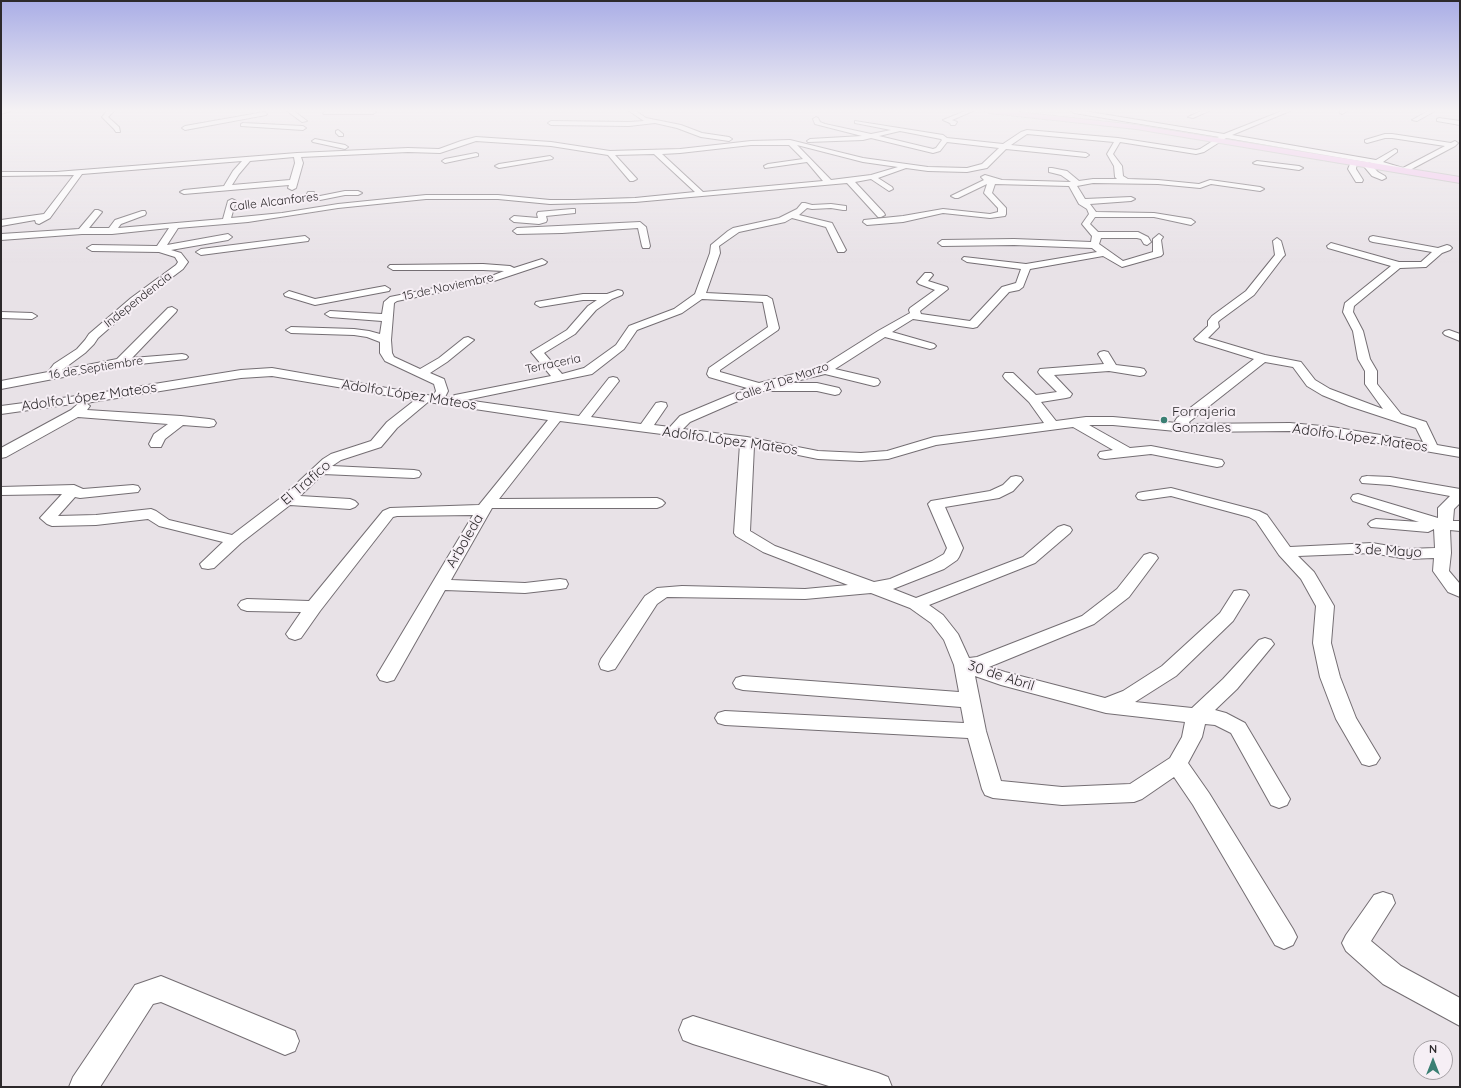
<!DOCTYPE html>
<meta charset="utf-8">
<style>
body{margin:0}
#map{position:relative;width:1461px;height:1088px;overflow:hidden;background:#e8e2e7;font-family:Quicksand,sans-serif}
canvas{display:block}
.frame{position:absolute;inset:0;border:2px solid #2c292b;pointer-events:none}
.north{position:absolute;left:1413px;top:1040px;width:40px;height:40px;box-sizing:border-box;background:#f6eff5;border:1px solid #a5a0a4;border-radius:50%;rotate:0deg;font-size:11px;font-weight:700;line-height:16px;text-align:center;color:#2c292b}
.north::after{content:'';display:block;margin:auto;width:14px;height:18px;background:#3a7f73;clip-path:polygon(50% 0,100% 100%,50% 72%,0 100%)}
</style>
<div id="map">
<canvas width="1461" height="1088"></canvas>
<div class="frame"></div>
<div class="north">N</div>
</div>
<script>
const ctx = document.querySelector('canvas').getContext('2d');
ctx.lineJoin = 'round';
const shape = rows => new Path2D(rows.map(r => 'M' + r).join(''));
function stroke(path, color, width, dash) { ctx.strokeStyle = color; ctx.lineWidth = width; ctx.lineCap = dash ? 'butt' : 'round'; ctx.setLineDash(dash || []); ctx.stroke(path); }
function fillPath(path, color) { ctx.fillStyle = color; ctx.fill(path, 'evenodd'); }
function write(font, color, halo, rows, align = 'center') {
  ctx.font = font + ' Quicksand,sans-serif'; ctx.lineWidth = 4; ctx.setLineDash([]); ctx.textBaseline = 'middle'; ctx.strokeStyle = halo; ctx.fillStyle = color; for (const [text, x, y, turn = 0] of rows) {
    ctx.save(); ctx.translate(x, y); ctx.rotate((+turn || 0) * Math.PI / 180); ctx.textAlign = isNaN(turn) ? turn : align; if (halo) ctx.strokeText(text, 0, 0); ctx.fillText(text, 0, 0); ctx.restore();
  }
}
const minor = shape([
 [1,111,10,111,1,114,1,111],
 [107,111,114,111,108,117,119,127,120,132,116,132,114,129,102,117,107,111],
 [287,111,294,111,307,121,302,122,287,111],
 [326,111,375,111,376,112,373,114,324,114,323,113,326,111],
 [629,111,636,111,646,118,681,125,702,133,729,137,732,139,729,141,701,137,677,128,655,123,629,126,551,125,548,123,551,121,629,122,644,121,629,111],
 [965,111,973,111,952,120,957,122,955,125,951,125,950,123,943,120,965,111],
 [1071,111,1084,111,1224,134,1282,111,1290,111,1232,135,1376,160,1395,149,1397,150,1397,152,1383,162,1403,168,1445,146,1392,138,1385,138,1367,143,1365,142,1365,140,1385,134,1392,134,1451,143,1455,141,1458,143,1455,146,1406,172,1398,172,1375,164,1368,162,1378,172,1385,176,1386,178,1382,180,1372,176,1362,164,1366,162,1226,138,1204,152,1196,154,1120,142,1113,154,1122,166,1123,176,1128,179,1158,180,1199,184,1210,180,1260,187,1264,189,1260,191,1211,184,1200,188,1158,184,1093,183,1077,186,1085,199,1131,197,1135,199,1131,201,1090,204,1096,212,1154,213,1191,219,1195,222,1191,225,1154,217,1095,217,1090,224,1098,232,1138,232,1148,237,1151,242,1147,245,1144,244,1141,239,1137,238,1101,238,1099,244,1123,261,1153,252,1153,239,1159,234,1163,237,1161,240,1163,254,1161,256,1122,267,1103,256,1030,269,1023,287,1019,290,1009,292,977,327,973,328,913,319,892,332,934,344,936,346,934,348,930,349,885,337,835,369,878,379,880,382,878,385,874,386,825,374,788,383,817,383,839,388,841,391,839,394,835,395,817,391,761,391,690,422,683,429,747,437,818,451,861,453,887,451,934,437,1044,423,1029,402,1005,379,1003,376,1005,373,1013,373,1036,395,1057,392,1040,375,1038,372,1040,369,1104,364,1098,354,1100,352,1104,351,1108,352,1116,365,1140,368,1144,369,1146,372,1144,375,1140,376,1109,371,1054,375,1072,394,1070,397,1066,398,1041,402,1056,421,1086,417,1113,417,1177,423,1175,421,1177,418,1254,359,1196,341,1194,339,1208,326,1208,321,1212,316,1246,291,1275,255,1273,241,1277,238,1281,241,1285,255,1283,257,1254,295,1220,320,1218,322,1219,327,1208,338,1265,355,1301,362,1315,380,1330,389,1383,409,1365,384,1365,371,1358,359,1353,331,1343,312,1345,303,1391,266,1328,248,1327,246,1331,243,1399,262,1421,262,1432,252,1373,242,1370,241,1369,239,1370,237,1373,236,1438,248,1447,245,1450,246,1452,248,1450,250,1442,253,1426,267,1400,268,1354,306,1353,312,1363,331,1370,359,1377,371,1377,384,1401,414,1426,422,1437,445,1460,449,1460,457,1332,435,1290,431,1186,432,1113,425,1089,425,1130,448,1151,446,1217,459,1222,460,1224,463,1222,466,1217,467,1151,454,1105,459,1100,458,1098,455,1100,452,1113,450,1073,427,936,445,888,459,861,461,818,459,754,446,750,531,775,546,874,582,890,579,932,561,944,554,947,548,928,504,931,501,990,491,1003,485,1011,477,1016,476,1021,477,1023,480,1013,491,999,498,945,507,963,548,959,557,957,560,944,569,893,589,916,598,1023,557,1058,527,1064,525,1070,527,1072,530,1070,533,1035,563,929,605,943,615,958,634,969,658,977,657,1082,616,1117,589,1144,555,1150,553,1156,555,1158,558,1129,597,1094,624,989,667,1005,672,1105,698,1123,691,1162,666,1220,613,1234,591,1240,590,1246,591,1249,595,1233,621,1176,676,1135,702,1192,708,1223,679,1259,640,1265,638,1271,640,1274,644,1237,689,1215,710,1226,713,1245,723,1290,799,1287,805,1279,808,1271,805,1231,733,1215,725,1205,724,1202,737,1188,763,1209,793,1293,929,1297,937,1293,945,1284,949,1275,945,1193,805,1174,777,1142,799,1134,802,1062,805,993,798,985,795,982,789,968,738,725,725,718,723,715,718,718,713,725,711,964,723,961,707,743,690,736,688,733,683,736,678,743,676,959,692,954,665,944,640,931,623,910,608,871,593,805,599,667,597,657,604,615,669,608,671,601,669,599,664,601,659,645,596,657,588,682,586,805,589,848,585,763,552,736,536,734,533,740,444,560,421,499,499,657,498,662,500,665,503,662,506,657,508,492,508,451,580,525,583,560,579,566,580,568,584,566,588,560,589,525,593,445,590,394,680,387,682,380,680,377,675,473,515,397,516,393,517,320,611,301,638,295,640,289,638,286,634,301,612,247,611,241,609,238,605,241,601,247,599,309,601,383,511,390,508,479,505,548,420,428,402,397,428,381,447,341,460,332,466,414,470,419,471,421,474,419,477,414,478,323,474,300,496,350,499,355,501,358,504,355,507,350,509,290,505,241,543,214,568,208,569,202,568,200,564,223,542,159,526,148,519,96,525,52,526,47,524,40,518,62,494,1,495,1,487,74,485,83,489,133,485,138,486,140,489,138,492,80,498,75,497,58,516,96,515,151,509,156,511,169,520,232,535,282,497,323,459,331,454,371,441,387,422,415,400,272,376,241,378,86,403,90,406,87,410,181,416,209,419,214,420,216,423,214,426,209,427,183,425,165,439,161,447,151,447,149,444,154,434,168,424,78,417,6,457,1,458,1,448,71,410,79,403,1,414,1,406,92,394,241,370,272,368,433,396,436,391,434,384,385,361,380,353,380,342,367,337,354,335,291,333,286,330,291,327,354,329,369,331,380,334,382,321,330,317,325,314,330,311,382,314,384,302,390,297,489,277,504,271,483,270,393,270,388,267,390,265,483,264,510,266,514,268,542,259,547,262,545,264,494,281,397,301,394,303,391,340,392,353,394,357,420,369,439,358,464,338,468,337,474,340,447,362,430,373,444,379,448,391,445,397,449,398,455,395,551,376,531,352,567,330,588,306,597,300,583,300,540,307,535,304,536,302,583,294,607,294,618,290,622,291,623,293,622,295,612,299,596,310,575,334,544,353,562,374,584,368,616,345,629,326,674,309,695,294,710,253,711,245,728,231,733,228,779,218,797,209,802,203,805,203,812,205,831,204,846,206,846,210,843,210,831,208,812,209,807,208,799,215,832,223,846,250,844,252,838,252,826,227,792,218,785,222,739,232,719,246,720,253,706,293,767,296,772,299,779,328,778,330,720,370,720,372,759,383,821,367,878,331,910,313,909,310,910,308,935,290,919,284,917,282,925,273,931,273,933,275,928,281,947,287,948,289,920,311,921,314,970,321,1002,287,1016,283,1021,269,967,262,962,259,964,257,1026,264,1097,252,1092,248,1014,245,942,246,938,243,942,240,1014,239,1091,242,1092,236,1082,224,1089,214,1087,209,1079,204,1069,186,995,184,992,193,1006,208,1006,214,1005,216,990,218,943,213,903,222,867,225,863,222,864,220,903,216,943,209,990,214,998,212,998,208,984,193,987,184,958,198,955,198,951,196,984,180,981,177,985,175,1002,180,1071,182,1061,175,1049,172,1049,168,1052,168,1067,171,1079,181,1093,179,1117,179,1115,177,1114,166,1107,154,1114,142,1027,134,1011,145,1086,153,1089,155,1086,157,1006,149,987,168,967,172,928,171,906,168,878,178,892,187,893,189,889,191,871,179,855,182,884,213,885,215,881,217,878,217,847,183,635,202,550,204,498,199,426,199,338,208,248,222,178,228,167,245,228,234,232,237,228,240,171,250,181,253,188,262,183,269,139,302,98,338,94,344,85,353,62,370,117,359,168,308,172,307,177,310,176,312,132,358,182,354,186,355,188,357,186,359,121,366,1,389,1,381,48,372,54,364,77,349,85,340,89,334,131,298,176,265,178,262,175,257,159,252,92,251,87,248,92,245,157,246,169,228,112,234,82,234,1,240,1,234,79,229,95,210,98,210,102,212,89,228,109,228,115,220,142,211,145,211,146,213,145,215,121,224,118,228,223,219,228,201,232,199,236,201,231,218,282,213,338,204,426,195,498,195,550,200,574,200,635,198,695,192,654,154,615,155,637,179,633,181,630,181,608,155,551,146,476,141,440,153,408,152,301,157,303,163,296,188,292,190,288,188,289,185,184,194,180,192,184,190,224,186,233,171,242,161,82,174,50,218,39,224,36,223,35,220,1,226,1,220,44,214,74,175,1,176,1,172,56,172,297,153,408,148,439,149,461,141,476,137,551,142,610,151,680,149,751,141,790,140,863,158,928,167,967,168,982,164,999,148,947,142,940,151,933,153,871,138,863,140,808,142,807,141,810,139,862,136,815,124,813,119,816,117,818,118,820,122,825,124,871,134,891,130,855,123,855,121,943,135,947,138,1003,144,1021,132,1027,130,1118,138,1196,150,1200,149,1219,137,1074,113,1071,111],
 [900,131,941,139,942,140,936,148,933,149,879,136,900,131],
 [751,145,789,145,803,159,768,164,764,166,765,168,807,162,823,181,703,192,662,154,680,153,751,145],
 [797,145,863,162,898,167,871,175,831,180,797,145],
 [294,157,295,163,290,180,232,185,239,174,250,161,294,157],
 [702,299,763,302,768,327,709,368,707,374,709,377,747,388,680,416,670,427,654,425,667,406,666,403,661,402,656,403,641,424,591,417,619,381,617,378,613,377,609,378,579,416,466,400,592,374,624,349,637,330,682,313,702,299],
 [1265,362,1293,367,1307,386,1322,395,1349,406,1416,428,1423,442,1332,427,1290,423,1190,424,1189,422,1265,362],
 [975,676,1001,685,1106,713,1185,722,1182,737,1170,758,1130,784,1062,787,1001,781,986,731,975,676],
 [1201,111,1209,111,1193,118,1188,117,1201,111],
 [1340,111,1347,111,1342,114,1340,113,1340,111],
 [1428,111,1435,111,1417,121,1412,120,1428,111],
 [264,112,267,114,266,115,185,130,182,128,185,126,264,112],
 [1439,118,1460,121,1460,125,1437,121,1437,119,1439,118],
 [243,123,303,126,306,128,303,130,241,126,241,124,243,123],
 [338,130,343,134,343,136,339,136,336,133,336,131,338,130],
 [315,139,345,145,348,147,345,149,313,142,312,141,315,139],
 [476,153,478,154,478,156,445,163,442,161,445,159,476,153],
 [550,156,553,158,552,159,499,168,495,166,499,164,550,156],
 [1354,160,1357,162,1356,169,1363,180,1362,182,1356,182,1348,169,1351,162,1354,160],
 [1257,161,1299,166,1303,168,1299,170,1255,164,1253,163,1257,161],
 [345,191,358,191,362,193,358,195,345,195,320,200,309,200,305,198,308,192,314,192,314,196,320,196,345,191],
 [572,209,575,209,575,213,546,216,547,220,546,222,539,224,514,222,510,219,514,216,538,218,537,214,538,212,572,209],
 [640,222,646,227,650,246,649,248,643,248,642,246,638,228,562,233,517,234,513,231,517,228,640,222],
 [305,236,309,239,308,241,201,255,196,252,201,249,305,236],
 [385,286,390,289,389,291,315,305,285,296,284,294,289,291,315,299,385,286],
 [1,312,32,313,37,316,32,319,1,318,1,312],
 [1449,330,1460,334,1460,341,1445,335,1443,333,1445,331,1449,330],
 [1367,476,1390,477,1460,489,1460,503,1454,509,1453,521,1460,521,1460,531,1450,530,1451,553,1449,571,1460,584,1460,597,1448,592,1433,571,1434,558,1407,559,1372,553,1298,556,1314,572,1334,606,1331,643,1340,677,1356,718,1380,758,1376,764,1369,766,1362,764,1336,719,1320,677,1313,643,1316,606,1301,579,1279,555,1256,521,1249,517,1171,496,1143,500,1138,499,1136,496,1138,493,1143,492,1171,488,1259,511,1267,515,1290,547,1372,543,1407,549,1435,548,1434,529,1428,532,1371,527,1368,524,1371,521,1376,519,1419,522,1353,501,1351,498,1353,495,1358,494,1438,518,1438,508,1450,496,1390,485,1362,483,1360,480,1362,477,1367,476],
 [1383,892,1392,895,1395,903,1371,941,1401,966,1460,998,1460,1026,1383,984,1346,951,1342,943,1346,935,1374,895,1383,892],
 [161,976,295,1031,299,1041,295,1051,285,1055,161,1002,153,1004,100,1087,69,1087,73,1077,135,985,161,976],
 [693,1016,878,1073,888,1077,892,1087,832,1087,693,1044,683,1040,679,1030,683,1020,693,1016]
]);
const major = shape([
 [985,111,1009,111,1136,125,1460,177,1460,183,1136,129,989,113,985,111]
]);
stroke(minor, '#746e73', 2);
stroke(major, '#c0bfbf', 2);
fillPath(minor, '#fff');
fillPath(major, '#f5c9f0');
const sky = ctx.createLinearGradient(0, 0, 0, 263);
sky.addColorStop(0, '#aaaee6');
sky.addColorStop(0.42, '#f5f2f4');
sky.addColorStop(1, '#f5f2f400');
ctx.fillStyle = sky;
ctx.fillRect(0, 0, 1461, 263);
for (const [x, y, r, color] of [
 [1164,420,4,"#3a7f73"]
]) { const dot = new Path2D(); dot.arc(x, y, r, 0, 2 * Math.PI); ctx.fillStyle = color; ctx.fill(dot); stroke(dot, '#f6eff5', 1.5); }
write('12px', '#2c292b', '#f6eff5', [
 ["Calle Alcanfores",274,202,-7],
 ["15 de Noviembre",448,287,-12],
 ["Independencia",138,300,-38],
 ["Terraceria",553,364,-12],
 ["16 de Septiembre",96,368,-9],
 ["Calle 21 De Marzo",782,382,-19]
]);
write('14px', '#2c292b', '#f6eff5', [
 ["Adolfo López Mateos",409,395,9],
 ["Adolfo López Mateos",89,397,-8],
 ["Adolfo López Mateos",1360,438,8],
 ["Adolfo López Mateos",730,441,8],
 ["El Trafico",306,483,-41],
 ["Arboleda",465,541,-60],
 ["3 de Mayo",1388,551,3],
 ["30 de Abril",1001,676,18]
]);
write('14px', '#2c292b', '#f6eff5', [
 ["Forrajeria",1172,412],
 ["Gonzales",1172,428]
], 'left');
</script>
